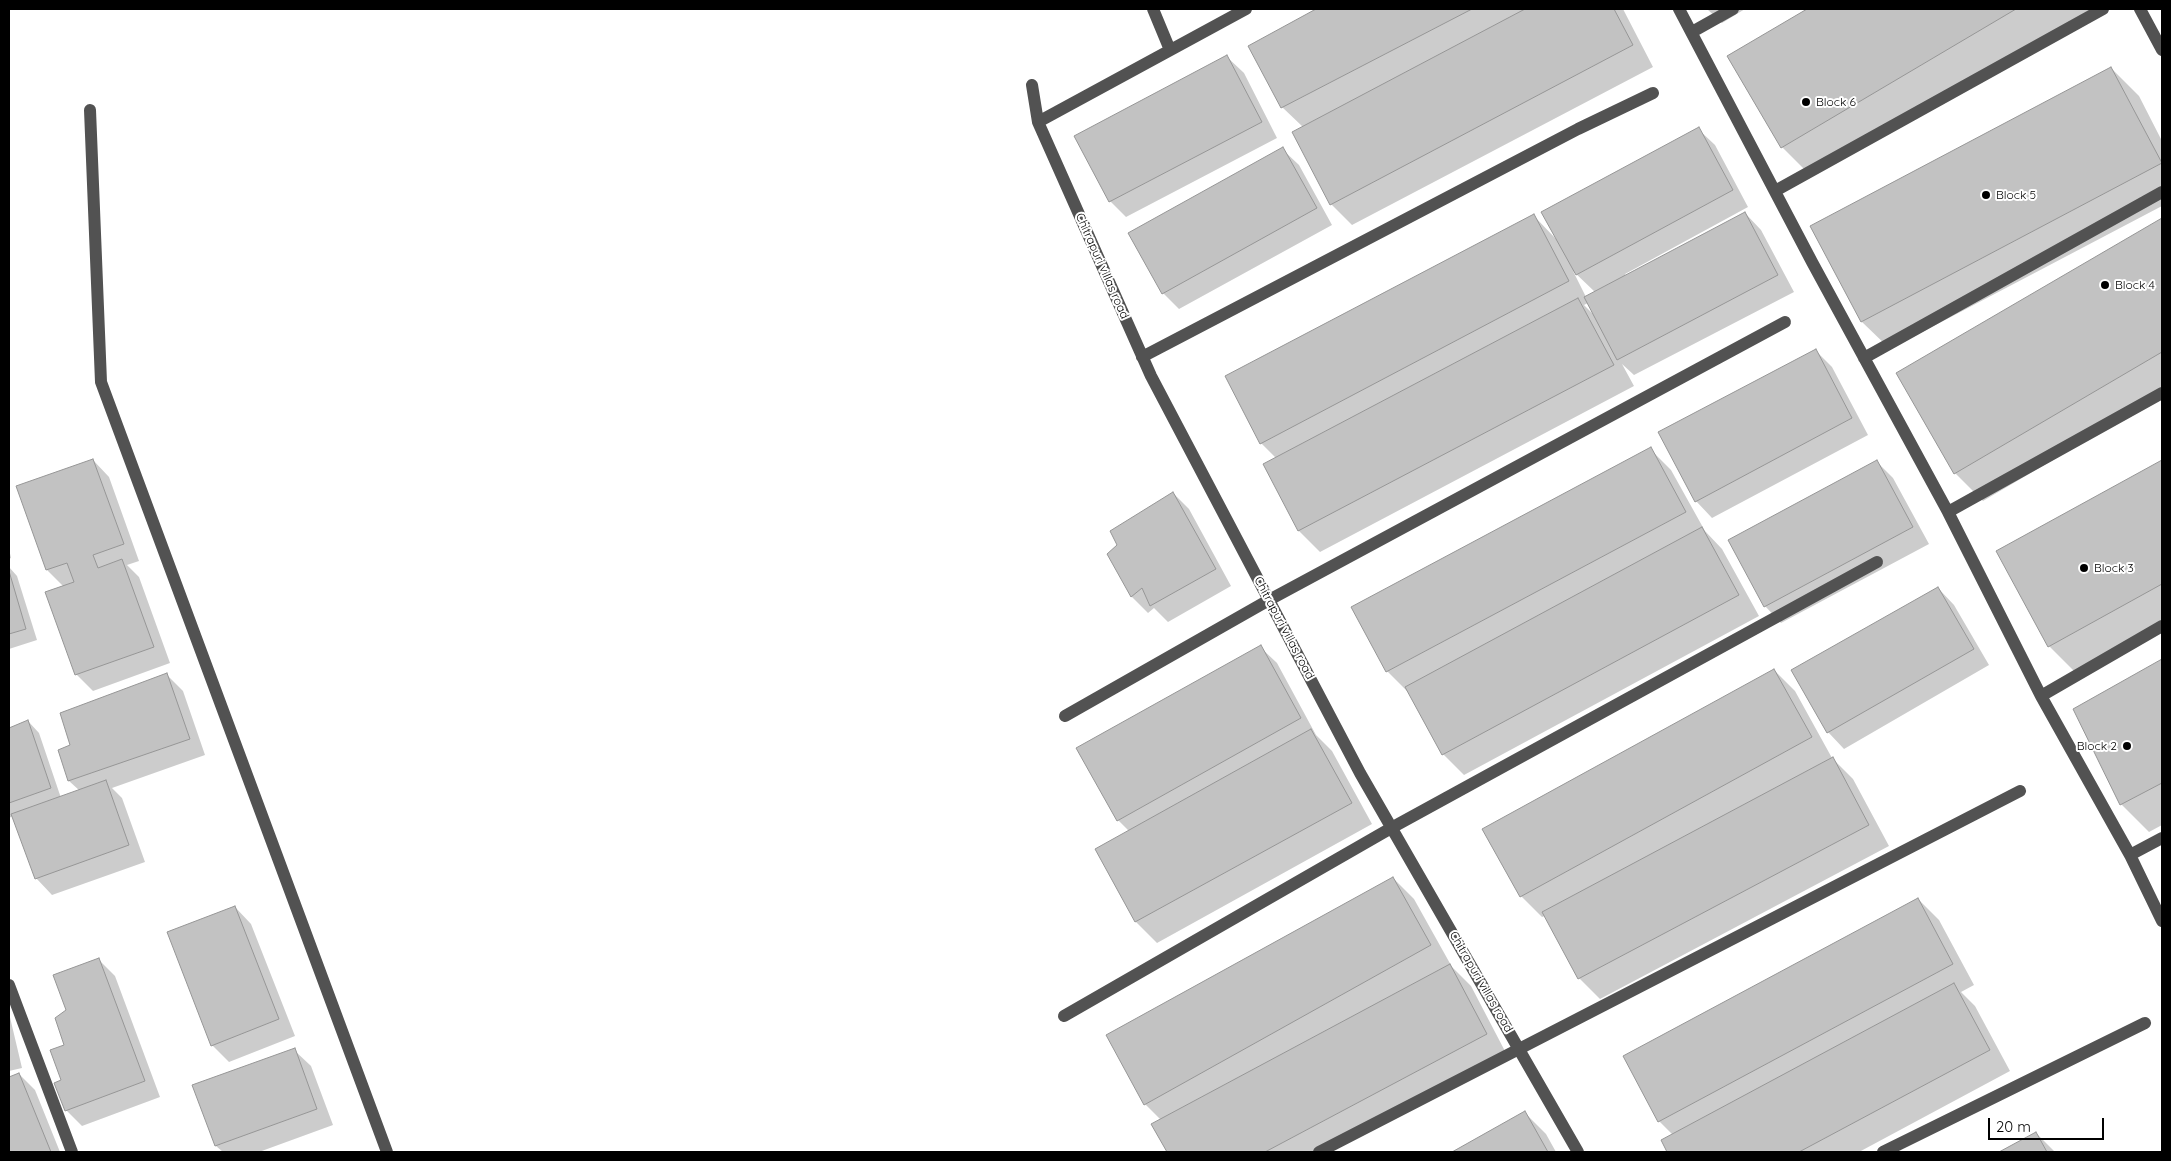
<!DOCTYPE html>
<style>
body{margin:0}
#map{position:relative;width:2171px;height:1161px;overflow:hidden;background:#fff;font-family:Quicksand,sans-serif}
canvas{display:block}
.frame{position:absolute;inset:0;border:10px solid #000;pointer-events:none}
.scale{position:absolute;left:1988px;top:1118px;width:116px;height:22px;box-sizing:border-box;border:2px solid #000;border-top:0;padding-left:6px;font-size:15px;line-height:18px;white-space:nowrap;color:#000;-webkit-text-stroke:4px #fff;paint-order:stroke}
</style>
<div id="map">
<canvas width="2171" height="1161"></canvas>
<div class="frame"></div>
<div class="scale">20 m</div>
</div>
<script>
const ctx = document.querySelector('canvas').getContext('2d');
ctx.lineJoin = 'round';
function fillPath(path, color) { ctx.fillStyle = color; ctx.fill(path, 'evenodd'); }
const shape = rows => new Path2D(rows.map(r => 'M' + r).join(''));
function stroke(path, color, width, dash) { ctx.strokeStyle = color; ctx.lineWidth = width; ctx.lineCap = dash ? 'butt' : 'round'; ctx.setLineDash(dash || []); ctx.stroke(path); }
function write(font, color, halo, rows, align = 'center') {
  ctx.font = font + ' Quicksand,sans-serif'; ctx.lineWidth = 4; ctx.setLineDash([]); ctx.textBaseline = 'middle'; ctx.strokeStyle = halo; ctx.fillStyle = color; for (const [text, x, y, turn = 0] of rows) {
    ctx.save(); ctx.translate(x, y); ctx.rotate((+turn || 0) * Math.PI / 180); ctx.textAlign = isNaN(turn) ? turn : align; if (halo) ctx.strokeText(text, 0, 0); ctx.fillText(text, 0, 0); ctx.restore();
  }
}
fillPath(shape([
 [1318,9,1623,9,1653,67,1352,225,1331,204,1293,133,1303,127,1282,107,1249,46],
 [1707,9,1745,9,1722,23],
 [1810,9,2091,9,1810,175,1782,147,1728,57],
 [1227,57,1244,73,1277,138,1126,217,1110,201],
 [2111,68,2139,96,2162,141,2162,206,1890,349,1862,322],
 [1698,129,1715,145,1748,207,1625,274,1626,276,1745,213,1761,230,1794,292,1634,375,1622,364,1634,386,1320,552,1299,531,1265,464,1276,458,1261,443,1534,216,1556,239],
 [1573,271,1595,292,1586,297],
 [1588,303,1595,316,1584,305],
 [1282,149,1299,165,1332,225,1179,309,1163,293],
 [2162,219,2162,396,1983,501,1955,473,1898,374],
 [1815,350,1832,367,1868,435,1712,518,1696,501],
 [1650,449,1671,470,1705,531,1722,549,1759,616,1464,775,1443,754,1408,692,1387,671],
 [93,460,109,477,139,561,127,565,139,577,170,663,93,691,76,674,64,587,47,570],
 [2162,461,2162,627,2077,674,2049,646,1998,551],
 [1877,462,1893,478,1929,544,1781,623,1765,606],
 [1173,493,1189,509,1231,586,1168,622,1154,608,1148,613,1132,597,1108,554],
 [9,549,11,558,9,559],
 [9,567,17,576,37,640,9,649],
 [1938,588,1954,605,1989,665,1844,749,1828,732],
 [1260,647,1277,663,1316,735,1332,751,1372,824,1157,943,1136,922,1096,849,1129,831,1118,820],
 [2162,660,2162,825,2149,832,2121,804,2074,709],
 [1774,670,1795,691,1832,758,1853,779,1889,846,1600,999,1579,978,1545,916,1542,917,1521,896],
 [166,674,183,691,205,755,112,788,122,798,145,862,52,895,36,878,13,816,9,818,9,729,28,721,39,733,61,798,80,791,69,781],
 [1393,878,1414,899,1452,967,1471,986,1507,1055,1325,1152,1168,1152,1153,1124,1161,1120,1145,1104],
 [1918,899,1939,920,1974,985,1961,992,1975,1006,2010,1071,1859,1152,1668,1152,1662,1141,1673,1135,1659,1121,1625,1056],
 [235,907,251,924,295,1036,229,1062,212,1045],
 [98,959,115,976,160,1097,82,1126,66,1110,62,1081,68,1010],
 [9,1013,22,1068,9,1071],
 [294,1050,311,1066,333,1125,259,1152,223,1152,216,1146,194,1086],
 [19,1074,35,1090,60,1152,9,1152,9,1078],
 [1525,1113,1546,1134,1556,1152,1454,1152],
 [2036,1133,2055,1152,2001,1152]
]), '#0003');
const building = shape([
 [1316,9,1472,9,1281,108,1248,46,1316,9],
 [1525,9,1614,9,1633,45,1330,205,1292,132,1525,9],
 [1807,9,2016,9,1781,148,1727,56,1807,9],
 [1227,55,1262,122,1109,202,1074,136,1227,55],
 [2111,67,2162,163,1861,322,1810,226,2111,67],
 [1699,127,1733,190,1576,275,1541,212,1699,127],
 [1283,147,1317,208,1162,294,1128,233,1283,147],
 [1745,212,1778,275,1617,360,1584,297,1745,212],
 [1534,214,1569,281,1260,444,1225,376,1534,214],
 [2162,218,2162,352,1954,474,1896,373,2162,218],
 [1578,298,1614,365,1298,531,1263,464,1578,298],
 [1816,349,1852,418,1695,502,1658,432,1816,349],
 [1651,447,1686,512,1386,672,1351,607,1651,447],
 [93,459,124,544,93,555,98,568,122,559,154,647,75,675,45,592,74,582,67,563,46,570,16,486,93,459],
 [1877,460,1913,527,1764,607,1728,540,1877,460],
 [2162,460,2162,584,2048,647,1996,551,2162,460],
 [1173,492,1216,569,1150,606,1142,588,1131,597,1107,554,1117,545,1110,531,1173,492],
 [1702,527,1739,595,1442,755,1405,687,1702,527],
 [9,571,26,629,9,634,9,571],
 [1938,587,1974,649,1827,733,1791,670,1938,587],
 [1261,645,1301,718,1117,821,1076,748,1261,645],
 [2162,659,2162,783,2120,805,2073,709,2162,659],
 [1774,669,1812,737,1520,897,1482,829,1774,669],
 [167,673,190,739,68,781,58,750,70,745,60,713,167,673],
 [28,720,51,788,9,803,9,728,28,720],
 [1311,729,1352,803,1135,922,1095,849,1311,729],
 [1833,757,1869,825,1578,979,1542,912,1833,757],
 [106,780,129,845,35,879,11,814,106,780],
 [1393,877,1431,945,1144,1105,1106,1035,1393,877],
 [1918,898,1953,964,1658,1122,1623,1056,1918,898],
 [235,906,279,1019,211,1046,167,932,235,906],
 [99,958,145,1081,65,1111,54,1083,61,1080,50,1050,64,1045,55,1018,66,1010,53,975,99,958],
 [1450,964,1487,1034,1265,1152,1167,1152,1151,1124,1450,964],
 [1954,983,1990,1050,1799,1152,1667,1152,1661,1140,1954,983],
 [295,1048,317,1109,215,1146,192,1085,295,1048],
 [19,1073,51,1152,9,1152,9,1077,19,1073],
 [1525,1111,1548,1152,1452,1152,1525,1111],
 [2036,1132,2047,1152,1999,1152,2036,1132]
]);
fillPath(building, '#c2c2c2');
stroke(building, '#969696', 1);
stroke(shape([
 [1153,9,1170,50],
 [1679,9,1812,262,1948,512,2041,696,2130,855,2162,921],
 [2140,9,2162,50],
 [1692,32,1733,9],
 [1032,85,1038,122,1151,376,1360,773,1578,1152],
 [90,110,101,382,387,1152],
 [1038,122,1246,9],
 [1775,191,2103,9],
 [1142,357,1578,129,1653,93],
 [1864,358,2162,192],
 [1948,512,2162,393],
 [2041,696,2162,626],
 [1065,716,1269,600,1785,322],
 [2130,855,2162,838],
 [9,985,72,1152],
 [1064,1016,1393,827,1877,562],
 [1319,1152,2020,791],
 [1883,1152,2145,1023]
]), '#525252', 12);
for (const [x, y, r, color] of [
 [1806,102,5,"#000"],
 [1986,195,5,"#000"],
 [2105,285,5,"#000"],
 [2084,568,5,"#000"],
 [2127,746,5,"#000"]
]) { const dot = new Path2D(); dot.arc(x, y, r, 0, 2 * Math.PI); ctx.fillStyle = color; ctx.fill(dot); stroke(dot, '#fff', 2); }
write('12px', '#000', '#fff', [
 ["Block 6",1816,102],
 ["Block 5",1996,195],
 ["Block 4",2115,285],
 ["Block 3",2094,568],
 ["Block 2",2117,746,"right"]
], 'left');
write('12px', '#000', '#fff', [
 ["Chitrapuri villas road",1102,266,66],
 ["Chitrapuri villas road",1284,628,62],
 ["Chitrapuri villas road",1481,982,60]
]);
</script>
